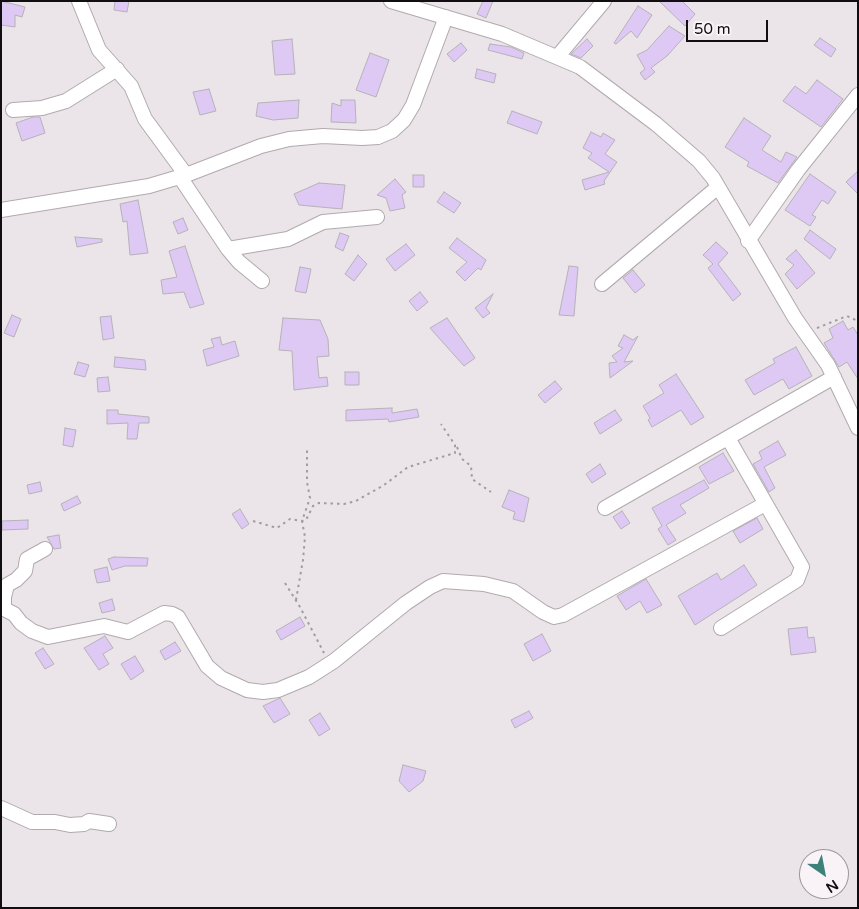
<!DOCTYPE html>
<style>
body{margin:0}
#map{position:relative;width:859px;height:909px;overflow:hidden;background:#ebe5e9;font-family:"Varela Round",sans-serif}
canvas{display:block}
.frame{position:absolute;inset:0;border:2px solid #100e10;pointer-events:none}
.north{position:absolute;left:799px;top:849px;width:50px;height:50px;box-sizing:border-box;background:#f9f2f6;border:1px solid #9c979a;border-radius:50%;rotate:147deg;font-size:14px;font-weight:700;line-height:20px;text-align:center;color:#100e10}
.north::after{content:'';display:block;margin:auto;width:18px;height:22px;background:#3c827a;clip-path:polygon(50% 0,100% 100%,50% 72%,0 100%)}
.scale{position:absolute;left:686px;top:20px;width:82px;height:22px;box-sizing:border-box;border:2px solid #100e10;border-top:0;padding-left:6px;font-size:15px;line-height:18px;white-space:nowrap;color:#100e10;-webkit-text-stroke:4px #f9f2f6;paint-order:stroke}
</style>
<div id="map">
<canvas width="859" height="909"></canvas>
<div class="frame"></div>
<div class="north">N</div>
<div class="scale">50 m</div>
</div>
<script>
const ctx = document.querySelector('canvas').getContext('2d');
ctx.lineJoin = 'round';
function fillPath(path, color) { ctx.fillStyle = color; ctx.fill(path, 'evenodd'); }
const shape = rows => new Path2D(rows.map(r => 'M' + r).join(''));
function stroke(path, color, width, dash) { ctx.strokeStyle = color; ctx.lineWidth = width; ctx.lineCap = dash ? 'butt' : 'round'; ctx.setLineDash(dash || []); ctx.stroke(path); }
const building = shape([
 [1,1,25,7,22,17,15,15,15,27,1,25,1,1],
 [115,1,129,1,127,12,114,10,115,1],
 [483,1,493,1,486,18,477,14,483,1],
 [659,1,682,1,695,14,685,26,659,1],
 [638,6,652,15,637,38,631,31,616,44,614,43,638,6],
 [669,26,685,36,667,56,651,68,655,72,645,80,640,73,645,69,637,55,647,50,669,26],
 [820,38,836,49,831,57,814,45,820,38],
 [292,39,295,74,275,75,272,41,292,39],
 [587,39,593,46,581,58,571,54,587,39],
 [461,43,467,50,454,62,447,54,461,43],
 [490,44,511,47,524,53,522,59,488,50,490,44],
 [370,53,389,60,376,97,356,90,370,53],
 [477,69,496,74,494,83,475,78,477,69],
 [817,80,843,99,821,127,783,101,795,86,806,94,817,80],
 [209,89,216,111,200,115,193,92,209,89],
 [299,100,298,118,273,120,256,116,258,103,299,100],
 [341,100,355,100,356,123,331,122,332,103,341,106,341,100],
 [512,111,542,122,537,134,507,123,512,111],
 [33,117,40,117,45,133,22,141,16,123,33,117],
 [744,118,771,136,762,150,781,162,786,152,797,157,778,183,747,166,749,162,725,147,744,118],
 [591,132,601,137,603,133,615,140,605,154,617,162,604,181,605,184,585,190,582,180,609,172,588,158,592,153,583,148,591,132],
 [858,171,858,194,846,182,858,171],
 [810,174,836,192,828,204,822,200,812,215,816,217,810,226,785,210,810,174],
 [413,175,424,175,424,187,413,187,413,175],
 [395,179,406,192,402,195,405,208,390,211,386,198,377,195,395,179],
 [319,183,345,185,342,209,299,205,294,194,319,183],
 [444,192,461,203,454,213,437,202,444,192],
 [138,200,148,253,130,255,127,221,123,222,120,204,138,200],
 [183,218,188,230,178,234,173,222,183,218],
 [810,230,836,249,830,259,804,239,810,230],
 [340,233,349,236,343,251,335,247,340,233],
 [75,237,102,239,102,242,77,247,75,237],
 [457,238,486,260,481,270,478,268,465,281,456,272,467,262,449,248,457,238],
 [716,242,728,253,718,264,741,294,733,301,708,268,713,264,703,255,716,242],
 [406,244,415,255,395,271,386,259,406,244],
 [185,246,204,304,190,308,184,292,163,294,161,280,177,277,169,251,185,246],
 [796,250,815,273,797,289,785,274,794,265,786,259,796,250],
 [358,255,367,264,354,281,345,274,358,255],
 [569,266,578,267,574,316,559,315,569,266],
 [300,267,311,269,306,293,295,291,300,267],
 [633,270,645,285,635,293,623,278,633,270],
 [420,292,428,302,417,311,409,301,420,292],
 [493,294,486,308,490,313,483,318,475,308,493,294],
 [12,315,21,319,14,337,4,333,12,315],
 [111,316,114,338,103,340,100,317,111,316],
 [283,318,320,320,328,339,329,356,317,357,319,378,327,377,328,386,294,390,292,351,279,350,283,318],
 [447,318,475,358,464,366,430,328,447,318],
 [843,321,848,330,853,327,858,335,858,379,847,362,839,367,824,343,833,338,829,329,843,321],
 [624,335,633,340,638,336,624,362,633,361,610,378,609,363,617,362,612,356,623,348,618,346,624,335],
 [220,337,222,345,235,341,239,356,207,366,203,350,214,347,211,339,220,337],
 [796,347,812,376,789,389,783,379,754,395,745,380,775,363,773,359,796,347],
 [115,357,145,360,146,370,114,367,115,357],
 [78,362,89,365,85,377,74,374,78,362],
 [345,372,359,372,359,385,345,385,345,372],
 [676,374,704,417,691,425,681,410,652,427,648,420,650,418,643,406,664,393,659,385,676,374],
 [108,377,110,391,98,392,97,378,108,377],
 [555,381,562,389,545,403,538,395,555,381],
 [392,408,392,413,417,409,419,417,389,422,388,419,346,421,346,410,392,408],
 [107,410,118,410,118,414,149,417,149,423,139,423,137,439,127,439,128,423,107,424,107,410],
 [615,410,622,420,600,434,594,423,615,410],
 [65,428,76,430,73,447,63,445,65,428],
 [778,441,786,455,764,467,775,488,769,492,753,464,762,459,759,452,778,441],
 [723,453,734,471,709,484,699,467,723,453],
 [600,464,606,474,592,483,586,474,600,464],
 [704,480,709,488,680,505,686,513,666,525,676,540,668,545,658,529,662,526,652,508,704,480],
 [40,482,42,491,29,494,27,485,40,482],
 [509,490,529,498,524,522,513,519,515,512,502,507,509,490],
 [77,496,81,503,64,511,61,504,77,496],
 [240,509,249,524,242,529,232,514,240,509],
 [622,511,630,523,621,529,613,517,622,511],
 [757,518,763,529,740,543,733,531,757,518],
 [28,520,28,529,2,530,2,521,28,520],
 [59,535,61,548,54,549,47,537,59,535],
 [114,557,148,558,147,566,125,566,112,570,108,559,114,557],
 [744,565,757,585,695,625,678,596,717,573,721,580,744,565],
 [107,567,110,581,97,583,94,570,107,567],
 [646,579,662,605,647,613,640,601,626,610,617,596,646,579],
 [112,599,115,610,102,613,99,603,112,599],
 [300,617,305,626,281,640,276,631,300,617],
 [807,627,808,638,814,637,816,652,791,655,788,629,807,627],
 [542,634,551,651,533,661,524,644,542,634],
 [105,636,113,648,103,654,109,664,99,670,84,648,105,636],
 [175,642,181,651,165,660,160,651,175,642],
 [43,648,54,664,45,669,35,653,43,648],
 [135,656,144,671,131,680,121,664,135,656],
 [280,698,290,714,274,723,263,706,280,698],
 [529,711,533,718,515,728,511,720,529,711],
 [320,713,330,729,319,736,309,720,320,713],
 [403,765,426,771,423,781,409,792,399,781,403,765]
]);
fillPath(building, '#dec8f4');
stroke(building, '#b5b2b8', 1);
const street = shape([
 [79,1,99,50,131,86,145,119,186,175],
 [391,1,502,34,580,67,656,124,699,161,713,178,795,318,828,365,858,428],
 [558,56,604,1],
 [13,110,42,108,66,101,117,69],
 [180,177,228,249,239,262,262,281],
 [1,210,149,186,186,175,261,146,289,139,323,136,362,138,378,137,392,131,404,120,413,105,446,17],
 [748,241,798,170,858,95],
 [228,249,288,239,323,222,377,217],
 [602,284,718,187],
 [605,508,834,377],
 [45,549,27,559,25,571,16,580,7,585,4,597,4,609,14,614,21,623,32,631,48,637,104,626,128,632,164,613,172,614,178,617,207,666,221,678,247,690,263,692,278,690,309,677,334,661,406,603,430,587,443,581,484,584,513,591,543,612,554,617,563,615,765,504],
 [721,628,797,580,802,567,728,438],
 [1,808,32,822,55,822,70,825,84,824,89,821,109,824]
]);
stroke(street, '#b0aaae', 16);
stroke(shape([
 [817,328,847,316,858,321],
 [457,447,462,459,471,466,472,479,491,492],
 [253,521,277,528,290,519,302,521,306,520,313,506,319,503,344,504,356,501,384,485,408,467,455,453,455,445,441,424],
 [285,583,300,607,324,653],
 [296,600,303,560,305,537,302,521,310,498,307,482,307,448]
]), '#a19c9f', 2, [2.5, 4]);
stroke(street, '#fff', 14);
</script>
